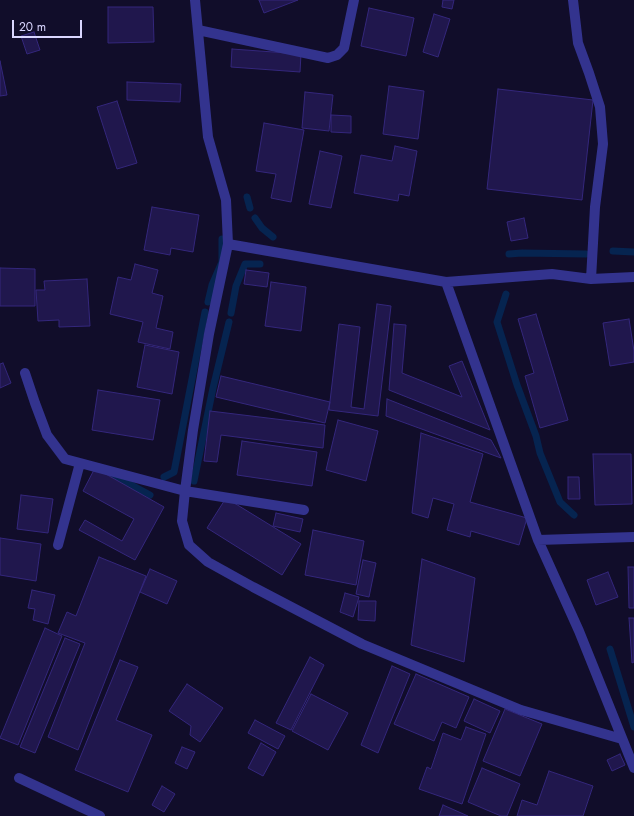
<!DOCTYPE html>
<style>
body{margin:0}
#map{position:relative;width:634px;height:816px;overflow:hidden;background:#110d2a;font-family:Jost,sans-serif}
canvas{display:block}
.scale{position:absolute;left:12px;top:20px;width:70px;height:18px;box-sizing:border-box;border:2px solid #dad6ff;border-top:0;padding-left:5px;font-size:12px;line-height:14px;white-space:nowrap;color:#dad6ff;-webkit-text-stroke:3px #110d2a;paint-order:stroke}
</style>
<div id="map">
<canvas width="634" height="816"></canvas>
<div class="scale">20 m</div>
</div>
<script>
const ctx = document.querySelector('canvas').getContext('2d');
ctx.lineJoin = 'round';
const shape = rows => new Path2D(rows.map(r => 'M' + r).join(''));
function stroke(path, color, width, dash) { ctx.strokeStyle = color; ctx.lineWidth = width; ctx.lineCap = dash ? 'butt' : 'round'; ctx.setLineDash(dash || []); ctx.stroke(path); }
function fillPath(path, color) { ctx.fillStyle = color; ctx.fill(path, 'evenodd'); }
stroke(shape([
 [247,197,250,208],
 [255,218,262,228,273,237],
 [613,251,634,252],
 [509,254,522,253,586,254],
 [506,294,497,322,517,385,536,436,540,453,560,502,574,515],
 [208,302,212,285,222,262,222,239],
 [231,313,236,286,245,264,260,264],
 [111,474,150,495],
 [164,477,174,472,205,312],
 [194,481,213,388,229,322],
 [610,649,634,727]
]), '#062450', 7);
const building = shape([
 [259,0,298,0,264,13,259,0],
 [443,0,454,0,452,9,442,7,443,0],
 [108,7,153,7,154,42,108,43,108,7],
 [369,8,414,18,406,56,361,46,369,8],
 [434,14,450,19,438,57,423,52,434,14],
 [34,32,40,50,27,54,21,36,34,32],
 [232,49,301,54,300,72,231,67,232,49],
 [0,61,7,95,0,96,0,61],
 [127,82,181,84,180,102,127,100,127,82],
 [389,86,424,91,418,139,383,134,389,86],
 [498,89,593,100,582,200,487,189,498,89],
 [305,92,333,95,329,131,302,128,305,92],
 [117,101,137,163,117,169,97,107,117,101],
 [331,115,351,116,351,133,331,132,331,115],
 [264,123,304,130,291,202,271,198,276,174,256,171,264,123],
 [395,146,417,151,409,196,399,194,398,201,354,193,361,155,392,161,395,146],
 [320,151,342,156,331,208,309,204,320,151],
 [152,207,199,215,193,252,171,248,170,255,144,250,152,207],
 [524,218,528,238,511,241,507,222,524,218],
 [135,264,158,270,152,293,163,296,156,328,173,332,170,349,138,342,143,322,110,314,118,277,131,280,135,264],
 [0,268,35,269,35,306,0,306,0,268],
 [246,270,269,273,267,287,244,284,246,270],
 [87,279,90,326,59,327,59,320,38,321,36,290,45,290,44,281,87,279],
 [271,282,306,287,301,331,265,326,271,282],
 [377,304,391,306,378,416,329,410,339,324,360,327,351,407,364,409,377,304],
 [536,314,568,420,540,428,525,376,534,373,518,319,536,314],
 [629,319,634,351,634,362,610,366,603,323,629,319],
 [394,324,406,325,402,373,462,397,449,366,462,361,490,430,389,390,394,324],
 [145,345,179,352,172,394,137,387,145,345],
 [3,363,11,383,0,388,0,364,3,363],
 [221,376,330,402,325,423,216,397,221,376],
 [98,390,160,400,153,440,92,430,98,390],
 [387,399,491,440,501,458,386,416,387,399],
 [210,411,325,425,323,448,221,435,217,462,204,461,210,411],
 [338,420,378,431,366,481,326,470,338,420],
 [421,433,483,454,470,502,527,518,519,545,471,531,470,537,447,530,454,504,433,498,428,518,412,513,421,433],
 [242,441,317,452,312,486,237,475,242,441],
 [593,454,631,454,632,504,595,505,593,454],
 [95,468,164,507,135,560,79,530,85,520,122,541,134,519,83,491,95,468],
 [568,477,579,477,580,499,568,499,568,477],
 [21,495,53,499,48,533,17,529,21,495],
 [226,498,301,544,282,575,207,528,226,498],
 [276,513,303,519,300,532,273,526,276,513],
 [313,530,364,541,356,585,305,575,313,530],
 [0,538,41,544,36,581,0,575,0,538],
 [99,557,146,576,78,750,48,737,85,643,58,633,67,612,76,616,99,557],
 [422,559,475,578,464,662,411,645,422,559],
 [363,560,376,563,369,597,356,594,363,560],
 [628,567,634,567,634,608,629,608,628,567],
 [150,569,177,581,167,604,140,592,150,569],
 [608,572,618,597,596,605,587,580,608,572],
 [32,590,55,595,48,624,33,620,35,609,28,608,32,590],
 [345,593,359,597,353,617,340,612,345,593],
 [359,601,376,601,375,621,358,620,359,601],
 [629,618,634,618,634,662,632,663,629,618],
 [45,628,62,636,18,745,0,738,45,628],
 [65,638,80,644,35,753,20,747,65,638],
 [310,657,324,665,291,730,276,723,310,657],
 [120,660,138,667,116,720,152,735,128,792,75,770,120,660],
 [392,666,410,674,378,753,361,745,392,666],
 [416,674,469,697,456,728,442,722,434,741,394,724,416,674],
 [187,684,223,708,200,742,190,735,191,726,169,711,187,684],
 [311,694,348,713,328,750,292,731,311,694],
 [474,699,500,711,490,733,464,721,474,699],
 [505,709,542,724,520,776,483,761,505,709],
 [255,720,285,736,278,749,248,733,255,720],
 [466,727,486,734,462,804,419,789,427,767,431,769,443,733,461,740,466,727],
 [261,743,276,752,263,776,248,768,261,743],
 [182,747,195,752,187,769,175,763,182,747],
 [620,754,625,765,612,771,607,760,620,754],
 [482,768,520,784,507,816,501,816,468,802,482,768],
 [549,771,593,786,583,816,517,816,522,800,537,805,549,771],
 [162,786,175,794,164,812,152,805,162,786],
 [443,805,468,816,439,816,443,805]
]);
fillPath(building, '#20174d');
stroke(building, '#34277c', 1);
stroke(shape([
 [195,0,208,137,226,200,228,244,446,282,552,274,591,279,634,277],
 [573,0,578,43,589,73,600,107,603,144,595,207,591,279],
 [198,30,328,58,337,55,344,48,354,0],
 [228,244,209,334,193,430,185,491,182,521,189,545,208,562,253,587,362,644,521,710,622,739],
 [446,282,538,540,579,631,634,768],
 [25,373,35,403,47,435,65,459,80,463],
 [538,540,634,537],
 [58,545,80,463,185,491,304,510],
 [19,778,100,816]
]), '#33338e', 10);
</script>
